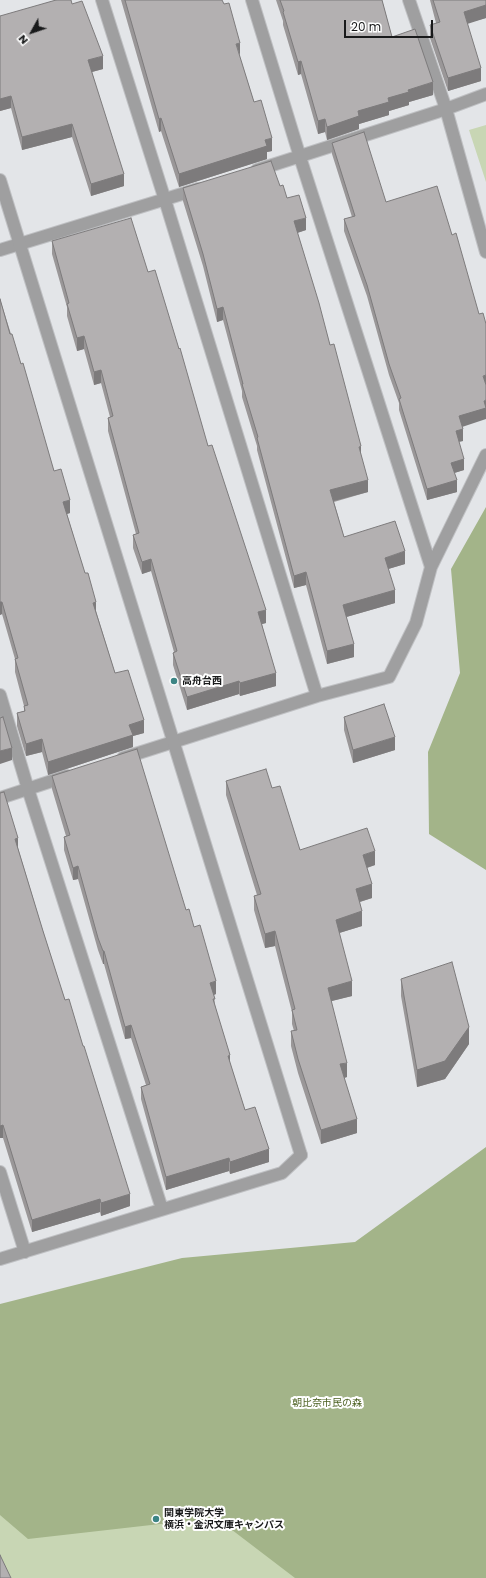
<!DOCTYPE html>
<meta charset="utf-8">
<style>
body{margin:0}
#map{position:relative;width:486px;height:1578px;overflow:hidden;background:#e3e5e8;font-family:Poppins,sans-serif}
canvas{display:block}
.north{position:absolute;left:12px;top:12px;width:40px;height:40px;-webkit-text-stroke:3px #fff;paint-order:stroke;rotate:230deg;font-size:11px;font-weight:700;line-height:16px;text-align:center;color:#191a1b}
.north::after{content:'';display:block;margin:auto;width:14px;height:18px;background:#191a1b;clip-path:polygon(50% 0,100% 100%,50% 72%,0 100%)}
.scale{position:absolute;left:344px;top:20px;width:89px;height:18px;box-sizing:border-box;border:2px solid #191a1b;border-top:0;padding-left:5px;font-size:12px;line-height:14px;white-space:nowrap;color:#191a1b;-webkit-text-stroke:3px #fff;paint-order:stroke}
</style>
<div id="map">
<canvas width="486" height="1578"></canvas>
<div class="north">N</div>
<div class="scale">20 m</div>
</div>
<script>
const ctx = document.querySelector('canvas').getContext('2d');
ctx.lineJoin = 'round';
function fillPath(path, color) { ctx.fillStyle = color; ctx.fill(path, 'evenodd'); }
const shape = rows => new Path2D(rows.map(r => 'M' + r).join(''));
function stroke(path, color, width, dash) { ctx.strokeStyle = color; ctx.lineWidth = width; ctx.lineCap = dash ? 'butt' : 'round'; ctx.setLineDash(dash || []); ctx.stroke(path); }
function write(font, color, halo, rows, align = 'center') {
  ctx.font = font + ' Poppins,"Noto Sans JP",sans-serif'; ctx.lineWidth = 4; ctx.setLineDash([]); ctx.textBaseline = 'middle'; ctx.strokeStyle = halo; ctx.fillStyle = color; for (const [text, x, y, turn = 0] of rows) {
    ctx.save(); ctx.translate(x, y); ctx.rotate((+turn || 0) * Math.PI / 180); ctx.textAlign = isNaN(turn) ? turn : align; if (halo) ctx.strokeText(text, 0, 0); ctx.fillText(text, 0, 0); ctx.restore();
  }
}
fillPath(shape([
 [486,125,486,182,469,130],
 [247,1352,334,1578,0,1578,0,1459]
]), '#c8d6b4');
fillPath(shape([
 [486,507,486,870,429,834,428,752,460,673,451,569],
 [486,1147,486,1578,295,1578,219,1520,160,1524,28,1539,0,1515,0,1304,182,1258,355,1242]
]), '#a3b489');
const minor = shape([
 [102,0,165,200,317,696],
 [252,0,300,157,431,567],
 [409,0,446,109,486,252],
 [257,170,446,109,486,94],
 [0,250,198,189],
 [0,695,28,789,162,1209],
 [123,758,317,696,389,677,416,623,431,567,486,455],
 [0,798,67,776],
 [0,1172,25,1252],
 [0,1259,282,1173,301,1155]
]);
const tertiary = shape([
 [0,180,301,1155]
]);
stroke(minor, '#bfc0c3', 14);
stroke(tertiary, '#bfc0c3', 14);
stroke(minor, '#9f9fa0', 12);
stroke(tertiary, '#9f9fa0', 12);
fillPath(shape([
 [121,0,222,0,254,102,272,151,267,152,267,159,179,187,161,131,159,132],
 [276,0,382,0,392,37,433,95,409,102,409,105,389,111,389,115,359,124,359,129,327,140,325,132,318,134,301,74,298,75,283,25,283,21],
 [430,0,486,0,486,18,467,23,481,81,448,91,430,38,430,25,436,23],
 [72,4,103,69,92,72,124,186,91,196,72,137,22,150,11,108,0,111,0,16],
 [332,143,386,202,462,427,463,441,459,442,464,470,454,473,457,492,427,500,399,410,399,403,389,375,367,296,344,231,344,219,352,217,332,154],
 [280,186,287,198,306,230,297,233,330,345,361,456,368,492,334,502,344,537,405,564,388,569,395,603,346,617,354,657,327,664,306,585,294,588,257,450,257,446,242,397,242,391,223,320,217,322,203,266,183,201,183,188],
 [52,241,148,272,208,446,266,623,262,624,276,686,240,696,239,694,187,710,173,665,173,653,174,652,151,571,142,574,133,548,133,535,136,534,108,431,108,418,110,417,101,383,94,385,84,349,77,351,67,316,67,307,52,254],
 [0,299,54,471,70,513,67,514,96,611,115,673,144,733,133,736,133,747,48,775,42,752,26,756,17,726,17,713,24,711,24,706,15,672,15,659,2,614,0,615],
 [344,717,395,750,353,763,344,730],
 [52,776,186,910,216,994,214,995,215,1005,230,1063,245,1110,269,1162,230,1174,229,1171,166,1190,141,1099,141,1087,146,1085,131,1038,125,1039,104,964,103,964,98,950,78,879,73,880,64,850,64,837,66,836,52,789],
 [226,781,272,788,300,850,375,865,367,868,372,898,360,902,362,926,339,933,352,996,331,1001,347,1077,344,1078,357,1133,321,1144,298,1073,291,1046,291,1031,294,1031,292,1024,292,1012,275,946,265,948,254,910,254,896,257,895,226,795],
 [0,793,18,848,43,931,130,1206,101,1216,100,1212,32,1232,3,1138,0,1138],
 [401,979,469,1044,445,1079,417,1087,401,996]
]), '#9a9798');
fillPath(shape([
 [486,5,486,18,464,25,464,12],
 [240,43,240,56,236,44],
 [103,56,103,69,88,73,88,60],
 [301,61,301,74,298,75,298,62],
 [481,68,481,81,448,91,448,78],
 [433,82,433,95,409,102,409,105,389,111,389,115,359,124,359,129,327,140,327,127,358,111,388,98,408,90],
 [11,96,11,108,0,111,0,99],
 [161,118,161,131,159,132,159,119],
 [325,119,325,132,318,134,318,121],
 [72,124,72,137,22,150,22,137],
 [272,138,272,151,267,152,267,159,179,187,179,174,265,140],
 [124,174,124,186,91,196,91,184],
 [306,218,306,230,294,234,294,221],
 [223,307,223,320,217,322,217,309],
 [84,336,84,349,77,351,77,338],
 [101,370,101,383,94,385,94,372],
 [486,375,486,387,483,376],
 [486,400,486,419,459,428,459,416,484,401],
 [463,429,463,441,456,442,456,431],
 [361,446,361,459,359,447],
 [464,459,464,470,451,474,451,463],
 [368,480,368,492,330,502,330,490],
 [457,480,457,492,427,500,427,489],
 [70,500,70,513,63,515,63,502],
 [405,551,405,564,385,570,385,558],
 [151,559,151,571,142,574,142,562],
 [306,572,306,585,294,588,294,576],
 [395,590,395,603,343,618,343,605],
 [0,602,2,602,2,614,0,615],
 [96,602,96,615,93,603],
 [266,610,266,623,258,625,258,612],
 [354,644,354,657,327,664,327,651],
 [276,673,276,686,240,696,240,683],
 [239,681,239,694,187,710,187,697],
 [144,720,144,733,133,736,133,747,48,775,48,762,129,725],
 [395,737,395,750,353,763,353,750],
 [42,739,42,752,26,756,26,744],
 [12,748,12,760,0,764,0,751],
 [18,838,18,850,15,839],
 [375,851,375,865,363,869,363,855],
 [78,866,78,879,73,880,73,868],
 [372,884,372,898,356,903,356,889],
 [362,911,362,926,336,934,336,920],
 [275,931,275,946,265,948,265,934],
 [103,951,104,951,104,964,103,964],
 [216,981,216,994,210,996,210,983],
 [352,981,352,996,328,1002,328,988],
 [131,1025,131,1038,125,1039,125,1027],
 [469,1027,469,1044,445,1079,417,1087,417,1070],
 [230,1055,230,1068,228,1056],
 [347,1063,347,1077,340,1079,340,1064],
 [357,1119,357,1133,321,1144,321,1130],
 [3,1125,3,1138,0,1138,0,1126],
 [269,1149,269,1162,230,1174,230,1162],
 [229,1158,229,1171,166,1190,166,1177],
 [130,1194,130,1206,101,1216,101,1203],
 [100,1199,100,1212,32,1232,32,1220]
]), '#7d7b7c');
const building = shape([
 [56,0,71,0,72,4,82,1,103,56,88,60,124,174,91,184,72,124,22,137,11,96,0,99,0,16,56,0],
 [125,0,222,0,224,4,229,3,240,43,236,44,254,102,261,100,272,138,265,140,267,146,179,174,161,118,159,119,125,0],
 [280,0,382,0,392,37,415,29,433,82,408,90,409,92,388,98,389,102,358,111,359,116,327,127,325,119,318,121,301,61,298,62,283,12,284,11,280,0],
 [433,0,486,0,486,5,464,12,481,68,448,78,430,25,440,22,433,0],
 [364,132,386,202,437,186,452,235,456,233,479,314,483,313,486,324,486,375,483,376,486,385,486,400,484,401,486,408,459,416,463,429,456,431,464,459,451,463,457,480,427,489,399,399,401,398,389,364,367,285,344,219,355,216,332,143,364,132],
 [271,161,280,186,283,185,287,198,299,195,306,218,294,221,319,303,330,345,334,344,361,446,359,447,368,480,330,490,344,537,395,521,405,551,385,558,395,590,343,605,354,644,327,651,306,572,294,576,257,438,258,437,242,384,243,384,223,307,217,309,203,254,183,188,271,161],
 [131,218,148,272,155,270,179,349,180,348,208,446,212,445,266,610,258,612,276,673,240,683,239,681,187,697,173,653,177,651,151,559,142,562,133,535,139,533,108,418,113,416,101,370,94,372,84,336,77,338,67,304,69,303,52,241,131,218],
 [0,299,10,334,12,334,21,364,23,363,54,471,61,469,70,500,63,502,85,573,88,573,96,602,93,603,115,673,128,670,144,720,129,725,133,735,48,762,42,739,26,744,17,713,25,711,24,706,28,705,15,659,18,658,2,602,0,602,0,299],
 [384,704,395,737,353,750,344,717,384,704],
 [3,717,12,748,0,751,0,718,3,717],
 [137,749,186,910,189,909,194,927,200,925,216,981,210,983,215,999,213,999,230,1055,228,1056,245,1110,255,1107,269,1149,230,1162,229,1158,166,1177,141,1087,150,1084,131,1025,125,1027,104,951,103,951,98,938,78,866,73,868,64,837,70,835,52,776,137,749],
 [266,769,272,788,280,786,300,850,367,828,375,851,363,855,372,884,356,889,362,911,336,920,352,981,328,988,347,1063,340,1064,357,1119,321,1130,298,1059,291,1031,297,1030,292,1010,295,1009,275,931,265,934,254,896,261,894,226,781,266,769],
 [4,792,18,838,15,839,43,931,65,1000,69,999,83,1046,84,1046,130,1194,101,1203,100,1199,32,1220,3,1125,0,1126,0,793,4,792],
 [452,962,469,1027,445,1061,417,1070,401,979,452,962],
 [0,1555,11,1578,0,1578,0,1555]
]);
fillPath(building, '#b3b0b1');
stroke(building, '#7d7b7c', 1);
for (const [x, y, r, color] of [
 [174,681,4,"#3c8585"],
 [156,1519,4,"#3c8585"]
]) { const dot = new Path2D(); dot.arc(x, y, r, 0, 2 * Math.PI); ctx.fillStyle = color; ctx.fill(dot); stroke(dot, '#fff', 1.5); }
write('bold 10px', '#191a1b', '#fff', [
 ["高舟台西",182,681],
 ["関東学院大学",164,1513],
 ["横浜・金沢文庫キャンパス",164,1525]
], 'left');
write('10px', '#4a5f1f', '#fff', [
 ["朝比奈市民の森",327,1403]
]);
</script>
